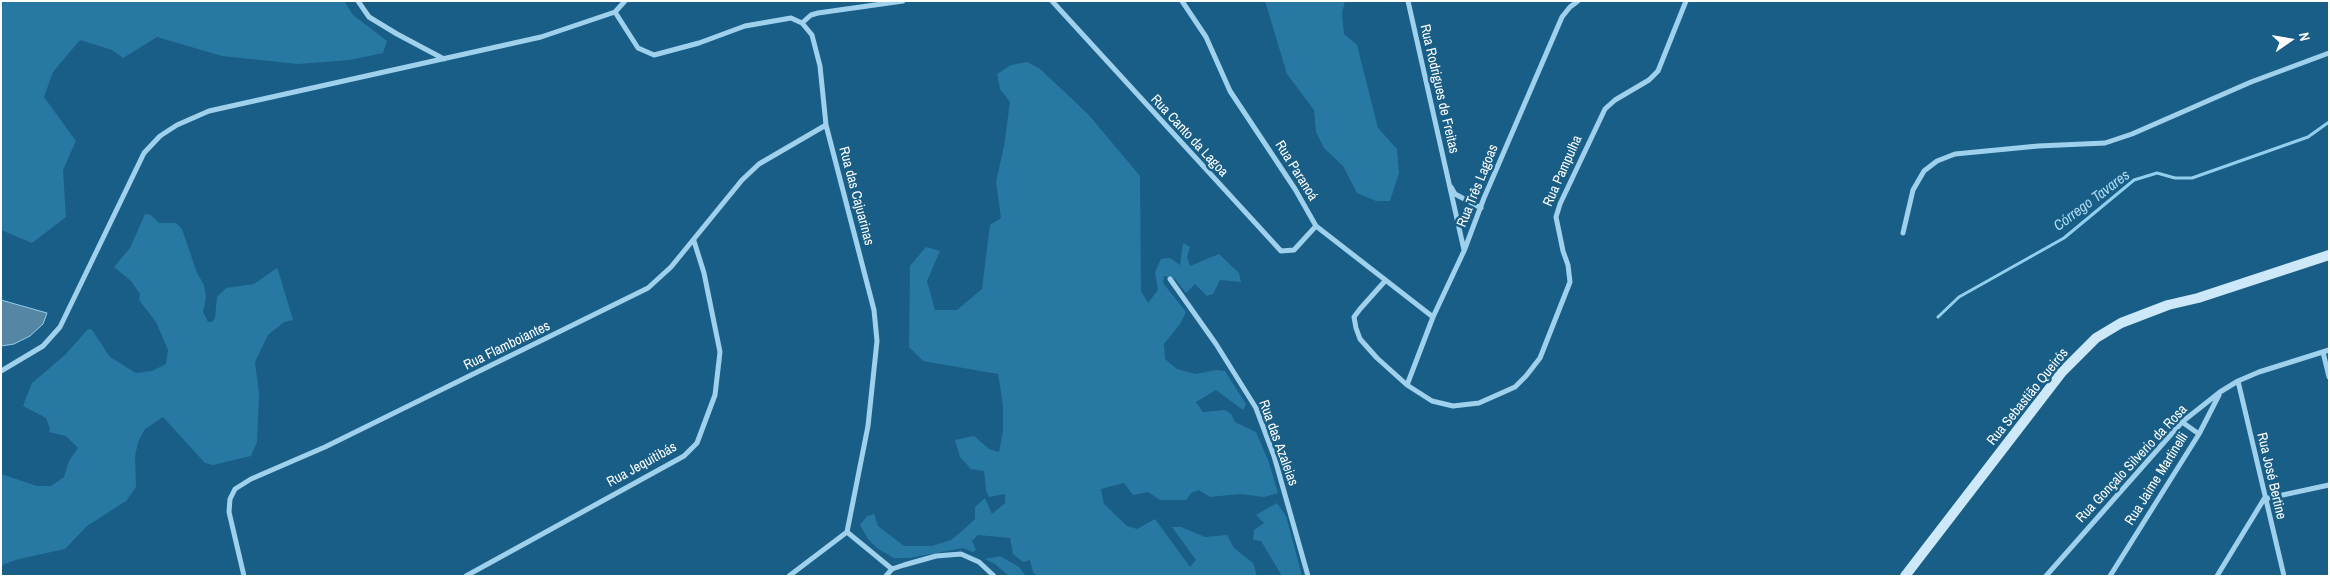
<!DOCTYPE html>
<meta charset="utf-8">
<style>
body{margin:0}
#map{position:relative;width:2330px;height:577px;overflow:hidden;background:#195e86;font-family:"Archivo Narrow",sans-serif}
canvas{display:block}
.frame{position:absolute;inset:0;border:2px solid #fff;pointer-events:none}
.north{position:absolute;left:2265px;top:15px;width:50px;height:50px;-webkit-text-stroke:4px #195e86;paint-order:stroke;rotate:77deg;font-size:14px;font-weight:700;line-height:20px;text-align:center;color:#fff}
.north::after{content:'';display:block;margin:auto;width:18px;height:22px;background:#fff;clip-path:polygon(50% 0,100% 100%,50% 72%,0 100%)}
</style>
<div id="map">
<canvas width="2330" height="577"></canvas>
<div class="frame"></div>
<div class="north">N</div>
</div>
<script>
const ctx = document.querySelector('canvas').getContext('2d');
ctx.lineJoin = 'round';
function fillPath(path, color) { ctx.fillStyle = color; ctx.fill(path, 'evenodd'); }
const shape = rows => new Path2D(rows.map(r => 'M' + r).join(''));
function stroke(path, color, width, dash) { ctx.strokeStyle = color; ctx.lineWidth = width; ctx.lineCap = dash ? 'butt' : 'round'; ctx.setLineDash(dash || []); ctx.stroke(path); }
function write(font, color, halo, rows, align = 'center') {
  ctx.font = font + ' "Archivo Narrow",sans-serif'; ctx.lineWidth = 5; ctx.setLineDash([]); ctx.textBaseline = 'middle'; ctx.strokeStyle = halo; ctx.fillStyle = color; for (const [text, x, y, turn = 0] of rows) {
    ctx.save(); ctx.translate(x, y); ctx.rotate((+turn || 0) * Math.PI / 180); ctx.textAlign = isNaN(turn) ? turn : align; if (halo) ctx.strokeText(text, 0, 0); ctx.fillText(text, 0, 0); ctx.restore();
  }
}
fillPath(shape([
 [1,1,344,1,353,15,387,41,383,53,350,60,298,64,222,56,157,37,123,58,112,50,80,40,53,72,44,97,76,141,63,170,66,217,32,243,1,230],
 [1265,1,1345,1,1342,13,1344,34,1357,45,1378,128,1397,149,1399,173,1390,201,1376,201,1357,193,1343,166,1324,148,1316,132,1314,110,1287,74],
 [1027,62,1039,68,1088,114,1140,176,1141,291,1148,303,1158,290,1155,272,1161,259,1170,258,1180,265,1183,243,1190,247,1187,257,1190,266,1219,254,1239,273,1241,282,1220,280,1213,294,1207,296,1195,284,1186,293,1175,279,1164,276,1163,283,1186,312,1180,324,1164,344,1165,359,1177,369,1195,374,1216,370,1225,371,1246,404,1243,410,1216,390,1196,402,1203,412,1225,410,1231,414,1235,422,1256,432,1268,460,1278,493,1264,497,1240,494,1210,497,1199,490,1191,493,1186,500,1160,500,1148,492,1133,495,1124,483,1101,489,1104,504,1127,526,1137,529,1155,519,1190,567,1196,560,1172,527,1181,527,1205,537,1227,535,1234,548,1253,563,1257,576,1037,576,1033,572,1030,560,1023,562,1013,554,1010,538,978,535,972,541,976,550,973,552,963,548,909,558,894,558,877,548,868,539,860,525,867,516,874,514,878,526,904,546,932,546,951,540,962,531,975,519,975,507,985,498,992,514,1005,503,1005,494,989,497,986,490,984,471,971,469,960,457,955,440,974,436,989,449,999,452,1003,431,1003,405,998,374,923,361,909,347,910,266,926,247,940,251,927,281,935,310,957,310,982,289,990,225,1001,218,996,182,1004,146,1010,102,1000,89,997,74,1011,65],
 [145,214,151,215,159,223,176,223,182,229,197,273,204,285,206,297,203,312,208,322,212,322,215,318,217,297,226,288,254,284,277,268,278,270,293,320,284,322,268,335,255,362,259,393,257,442,251,456,213,465,205,463,163,417,145,429,138,442,135,456,136,487,126,501,87,526,65,549,19,559,4,564,1,567,1,474,37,486,51,486,64,477,69,461,78,448,66,436,49,432,50,429,46,418,23,406,32,383,65,355,88,329,92,330,110,357,136,373,152,371,166,364,168,350,156,322,139,300,140,294,131,281,114,267,130,248],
 [1277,503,1286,516,1302,576,1282,576,1261,541,1253,540,1254,530,1264,523,1256,515],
 [1000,556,1019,567,1026,576,1009,576,995,564,985,559]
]), '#2878a4');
const water = shape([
 [1,300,47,313,43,324,30,336,14,344,1,346,1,300]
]);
fillPath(water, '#5586a4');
stroke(water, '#92cfef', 1);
stroke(shape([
 [1938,317,1959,297,2064,238,2134,180,2157,173,2175,178,2192,178,2308,137,2329,122]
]), '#92cfef', 3);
stroke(shape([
 [358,1,369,17,397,34,444,59],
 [1052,1,1281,251,1294,250,1316,226],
 [1182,1,1206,37,1230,91,1295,189,1316,226,1433,317],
 [1408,1,1464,250],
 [615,12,638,48,654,55,699,43,745,26,791,18,802,23,812,35,820,66,826,125,874,310,877,341,868,426,847,532,892,569],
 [802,23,811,15,818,13,903,1],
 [1451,187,1455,194,1481,208],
 [1903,233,1913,190,1924,171,1937,161,1955,154,2038,146,2105,143,2132,134,2251,82,2329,53],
 [1170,279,1216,344,1256,408,1274,456,1308,576],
 [1385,281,1360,309,1354,317,1356,328,1360,339,1377,358,1407,385,1432,401,1453,406,1479,403,1515,387,1526,376,1540,358,1570,282,1568,265,1563,251,1556,217,1560,204,1605,109,1615,100,1649,80,1658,71,1686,1],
 [2323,352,2329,377],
 [1,371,43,346,60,327,144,153,160,136,177,125,209,111,541,37,615,12,625,1],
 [2238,381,2284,576],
 [1407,385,1433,317,1464,251,1484,198,1562,17,1570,7,1578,1],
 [2182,422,2199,434],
 [2264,499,2329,485],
 [244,576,229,512,230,499,235,489,251,479,325,447,648,288,671,267,742,180,759,164,826,125],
 [466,576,684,456,697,443,715,395,720,352,704,273,694,241],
 [789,576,847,532],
 [886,576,892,569,904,565,936,556,961,554,979,562,994,576],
 [2046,576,2182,422,2220,392,2238,381,2259,372,2329,350],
 [2110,576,2199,434,2219,395],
 [2217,576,2264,499]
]), '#9fd1ed', 5);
stroke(shape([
 [1905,576,2062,372,2096,338,2121,323,2168,305,2198,298,2329,255]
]), '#cce8f9', 10);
write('14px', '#fff', '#195e86', [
 ["Rua Rodrigues de Freitas",1439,89,77],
 ["Rua Canto da Lagoa",1189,136,47],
 ["Rua Paranoá",1296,171,58],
 ["Rua Pampulha",1563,171,-66],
 ["Rua Três Lagoas",1478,186,-68],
 ["Rua das Cajuarinas",856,196,75],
 ["Rua Flamboiantes",507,346,-26],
 ["Rua Sebastião Queirós",2028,397,-51],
 ["Rua das Azaleias",1278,443,70],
 ["Rua Gonçalo Silverio da Rosa",2132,464,-47],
 ["Rua Jequitibás",642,465,-29],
 ["Rua José Bertine",2271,476,77],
 ["Rua Jaime Martinelli",2157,479,-58]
]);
write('italic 15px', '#abdaf4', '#195e86', [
 ["Córrego Tavares",2092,201,-37]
]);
</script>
